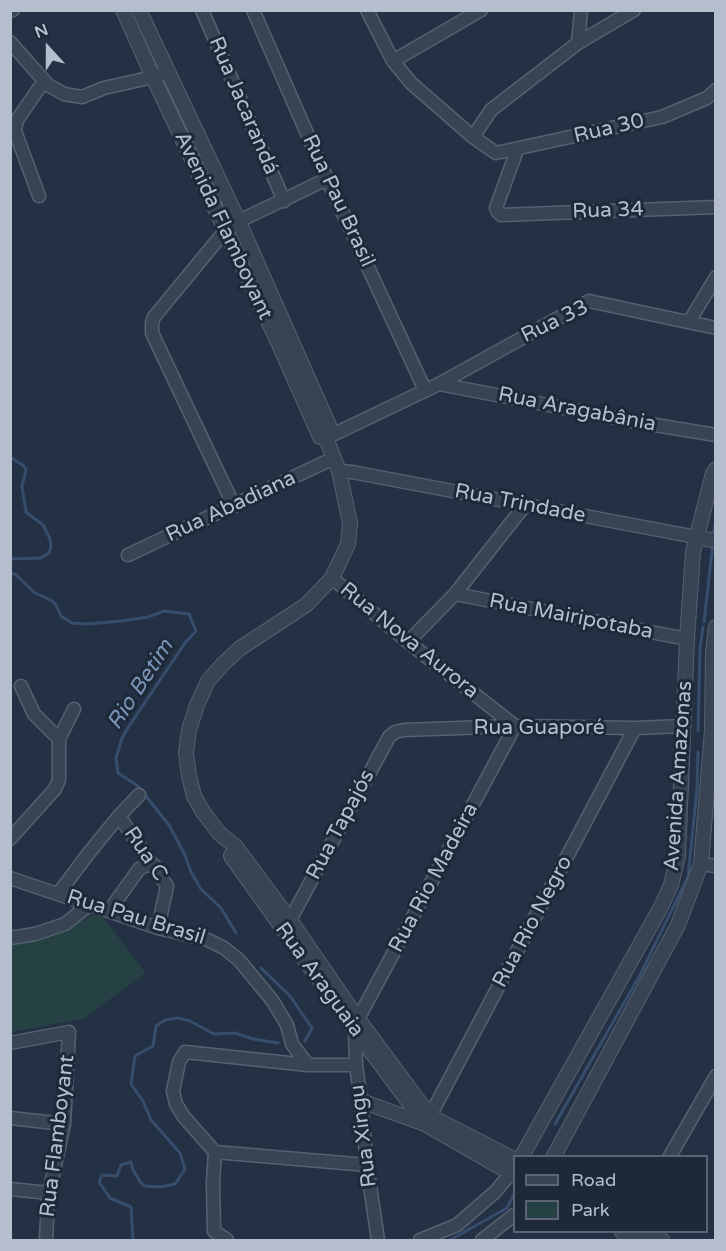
<!DOCTYPE html>
<meta charset="utf-8">
<style>
body{margin:0}
#map{position:relative;width:726px;height:1251px;overflow:hidden;background:#243144;font-family:"Varela Round",sans-serif}
canvas{display:block}
.frame{position:absolute;inset:0;border:12px solid #b5becd;pointer-events:none}
.legend{position:absolute;left:513px;top:1155px;width:195px;height:78px;box-sizing:border-box;background:#1d2838;border:2px solid #5a6474;margin:0;padding:8px 10px;list-style:none;font-size:18px;color:#b5becd}
.legend li{display:flex;align-items:center;gap:12px;height:30px}
.legend b{width:30px;border:2px solid #5a6474}
.north{position:absolute;left:18px;top:18px;width:60px;height:60px;-webkit-text-stroke:4px #1d2838;paint-order:stroke;rotate:339deg;font-size:16px;font-weight:700;line-height:24px;text-align:center;color:#b5becd}
.north::after{content:'';display:block;margin:auto;width:21px;height:27px;background:#b5becd;clip-path:polygon(50% 0,100% 100%,50% 72%,0 100%)}
</style>
<div id="map">
<canvas width="726" height="1251"></canvas>
<div class="frame"></div>
<ul class="legend">
<li><b style="height:8px;background:#384353"></b>Road</li>
<li><b style="height:16px;background:#264144"></b>Park</li>
</ul>
<div class="north">N</div>
</div>
<script>
const ctx = document.querySelector('canvas').getContext('2d');
ctx.lineJoin = 'round';
function fillPath(path, color) { ctx.fillStyle = color; ctx.fill(path, 'evenodd'); }
const shape = rows => new Path2D(rows.map(r => 'M' + r).join(''));
function stroke(path, color, width, dash) { ctx.strokeStyle = color; ctx.lineWidth = width; ctx.lineCap = dash ? 'butt' : 'round'; ctx.setLineDash(dash || []); ctx.stroke(path); }
function write(font, color, halo, rows, align = 'center') {
  ctx.font = font + ' "Varela Round",sans-serif'; ctx.lineWidth = 6; ctx.setLineDash([]); ctx.textBaseline = 'middle'; ctx.strokeStyle = halo; ctx.fillStyle = color; for (const [text, x, y, turn = 0] of rows) {
    ctx.save(); ctx.translate(x, y); ctx.rotate((+turn || 0) * Math.PI / 180); ctx.textAlign = isNaN(turn) ? turn : align; if (halo) ctx.strokeText(text, 0, 0); ctx.fillText(text, 0, 0); ctx.restore();
  }
}
fillPath(shape([
 [99,912,146,973,83,1019,11,1032,11,945,28,941,59,933]
]), '#264144');
stroke(shape([
 [10,457,24,466,26,470,22,486,26,512,43,525,50,539,51,547,49,553,41,558,10,559],
 [713,537,716,518],
 [10,573,15,574,35,593,51,600,56,605,61,616,72,623,88,624,121,621,148,617,164,611,189,614,196,631,185,643,129,726,122,738,116,758,118,773,138,786,169,825,185,855,191,872,201,889,221,908,236,933],
 [704,622,713,543],
 [698,731,700,649,703,627],
 [261,968,290,996,312,1028,305,1041],
 [555,1124,640,975,688,877,697,789,698,752],
 [133,1240,131,1207,110,1198,99,1182,102,1175,117,1176,121,1165,131,1162,133,1170,141,1183,145,1186,161,1187,175,1184,185,1169,180,1153,151,1120,143,1101,131,1084,135,1056,153,1046,156,1026,165,1020,178,1018,190,1021,214,1034,235,1033,253,1039,278,1043],
 [450,1240,507,1208,514,1194]
]), '#364d6c', 3);
const minor = shape([
 [202,10,284,201],
 [253,10,327,179,425,390],
 [367,10,393,61,411,83,473,137,496,153,662,117,707,98,716,90],
 [10,11,13,10],
 [10,42,48,85,64,94,82,97,104,88,153,77,168,71],
 [578,43,581,10],
 [393,61,481,10],
 [473,137,491,110,578,43,634,10],
 [517,150,496,208,498,212,501,215,716,207],
 [39,196,15,131,17,120,44,81],
 [689,322,716,277],
 [439,384,631,421,716,435],
 [326,438,439,384,589,301,716,328],
 [339,471,352,472,696,537],
 [234,506,152,333,152,323,154,317,225,231,241,220,327,179],
 [128,555,334,458],
 [332,578,408,642,515,726,358,1019,355,1030,356,1065,361,1101,367,1165,378,1240],
 [455,594,687,639],
 [408,642,455,594,525,505],
 [59,739,74,709],
 [119,816,167,886,158,928],
 [10,839,55,789,59,780,59,739,34,714,21,686],
 [701,864,716,866],
 [10,878,158,928,208,940,224,948,239,960,272,1000,287,1025,292,1044,308,1065],
 [58,894,88,854,119,816,139,795],
 [109,911,139,869,146,865,155,866],
 [290,920,389,737,395,732,404,730,515,726,635,728,684,726],
 [10,938,35,934,65,924,89,905],
 [10,1043,69,1032,64,1124,48,1198,46,1240],
 [430,1116,635,728],
 [10,1118,64,1124],
 [215,1152,367,1165],
 [670,1156,716,1076],
 [10,1189,49,1193],
 [227,1240,214,1231,213,1182,215,1152,184,1117,176,1104,173,1091,179,1062,185,1052,308,1065,356,1065],
 [420,1240,457,1225,495,1192,511,1173],
 [482,1240,514,1215]
]);
const tertiary = shape([
 [123,10,153,77,278,342,320,437,326,438,331,430,239,222,139,10],
 [326,438,339,471,350,523,348,544,332,578,306,605,239,649,223,664,208,681,197,705,189,730,186,753,189,776,194,796,203,812,219,833,236,847,290,920,358,1019,430,1116,514,1159],
 [696,537,716,541],
 [231,856,355,1030,425,1124],
 [361,1101,425,1124,514,1175],
 [522,1156,661,907,671,885,678,856,687,639,693,552,713,473,716,469],
 [554,1156,678,925,701,864,712,730,713,653,716,627],
 [622,1232,639,1240],
 [645,1232,662,1240]
]);
stroke(minor, '#566170', 15);
stroke(tertiary, '#566170', 16);
stroke(minor, '#384353', 12);
stroke(tertiary, '#384353', 14);
write('21px', '#b5becd', '#1d2838', [
 ["Rua Jacarandá",243,106,67],
 ["Rua 30",609,129,-13],
 ["Rua Pau Brasil",338,201,65],
 ["Rua 34",608,211,-2],
 ["Avenida Flamboyant",223,226,65],
 ["Rua 33",555,322,-26],
 ["Rua Aragabânia",577,410,11],
 ["Rua Trindade",520,504,11],
 ["Rua Abadiana",231,507,-25],
 ["Rua Mairipotaba",571,617,11],
 ["Rua Nova Aurora",409,641,39],
 ["Rua Guaporé",539,728],
 ["Avenida Amazonas",679,776,-86],
 ["Rua Tapajós",341,825,-62],
 ["Rua C",145,854,56],
 ["Rua Rio Madeira",434,878,-62],
 ["Rua Pau Brasil",136,918,17],
 ["Rua Rio Negro",533,922,-62],
 ["Rua Araguaia",319,980,54],
 ["Rua Flamboyant",58,1136,-83],
 ["Rua Xingu",364,1136,-97]
]);
write('italic 22px', '#7a95b7', '#1d2838', [
 ["Rio Betim",141,685,-57]
]);
</script>
